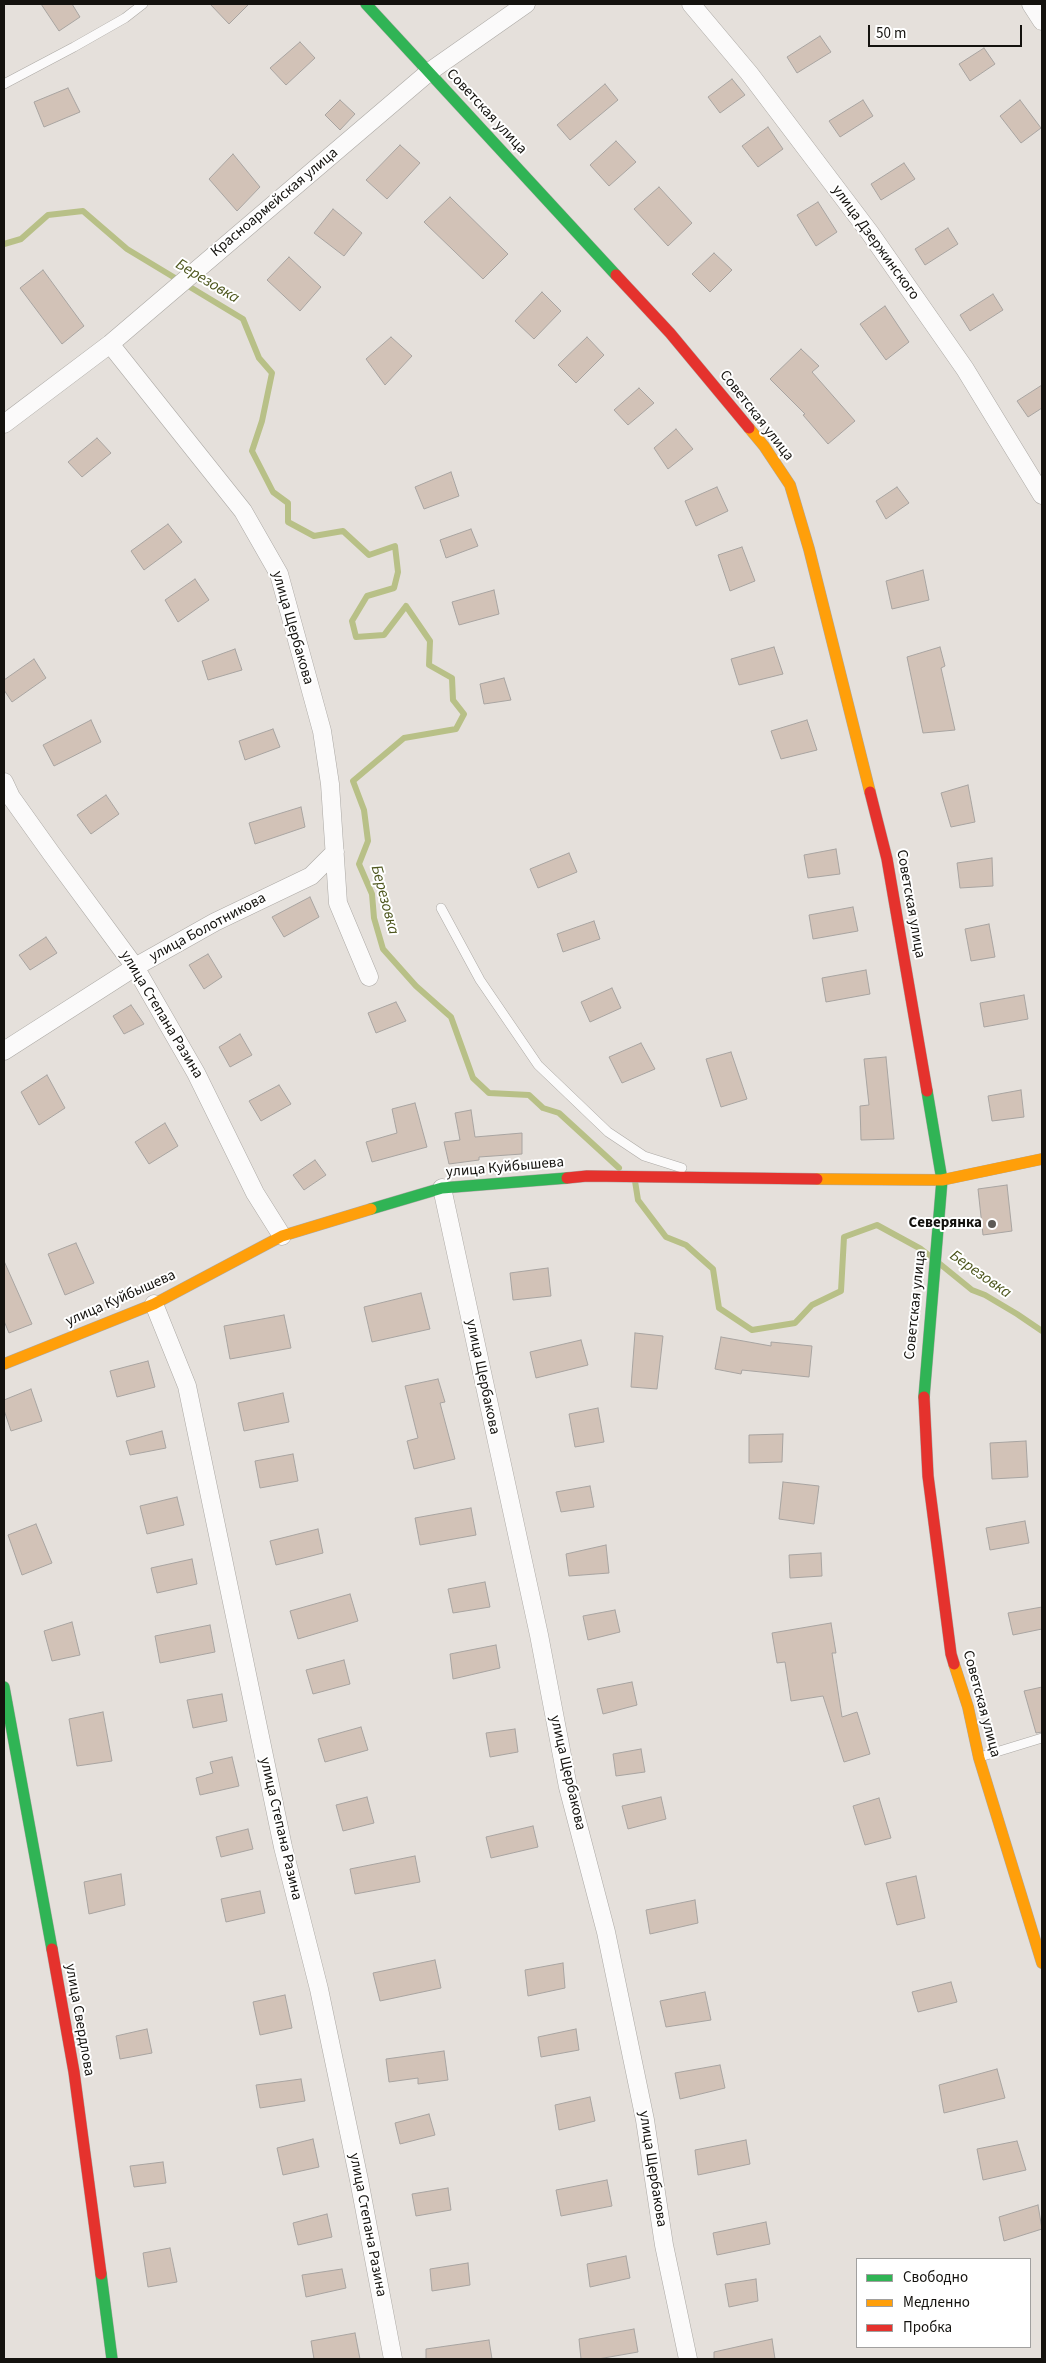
<!DOCTYPE html>
<meta charset="utf-8">
<style>
body{margin:0}
#map{position:relative;width:1046px;height:2363px;overflow:hidden;background:#e5e0db;font-family:"Source Sans 3",sans-serif}
canvas{display:block}
.frame{position:absolute;inset:0;border:5px solid #14120e;pointer-events:none}
.legend{position:absolute;left:856px;top:2258px;width:175px;height:90px;box-sizing:border-box;background:#fff;border:1px solid #a1a09f;margin:0;padding:6px 9px;list-style:none;font-size:15px;color:#14120e}
.legend li{display:flex;align-items:center;gap:10px;height:25px}
.legend b{width:25px;border:1px solid #a1a09f}
.scale{position:absolute;left:868px;top:25px;width:154px;height:22px;box-sizing:border-box;border:2px solid #14120e;border-top:0;padding-left:6px;font-size:15px;line-height:18px;white-space:nowrap;color:#14120e;-webkit-text-stroke:4px #fff;paint-order:stroke}
</style>
<div id="map">
<canvas width="1046" height="2363"></canvas>
<div class="frame"></div>
<ul class="legend">
<li><b style="height:6px;background:#30b455"></b>Свободно</li>
<li><b style="height:6px;background:#ff9f0a"></b>Медленно</li>
<li><b style="height:6px;background:#e5322d"></b>Пробка</li>
</ul>
<div class="scale">50 m</div>
</div>
<script>
const ctx = document.querySelector('canvas').getContext('2d');
ctx.lineJoin = 'round';
const shape = rows => new Path2D(rows.map(r => 'M' + r).join(''));
function stroke(path, color, width, dash) { ctx.strokeStyle = color; ctx.lineWidth = width; ctx.lineCap = dash ? 'butt' : 'round'; ctx.setLineDash(dash || []); ctx.stroke(path); }
function fillPath(path, color) { ctx.fillStyle = color; ctx.fill(path, 'evenodd'); }
function write(font, color, halo, rows, align = 'center') {
  ctx.font = font + ' "Source Sans 3",sans-serif'; ctx.lineWidth = 4; ctx.setLineDash([]); ctx.textBaseline = 'middle'; ctx.strokeStyle = halo; ctx.fillStyle = color; for (const [text, x, y, turn = 0] of rows) {
    ctx.save(); ctx.translate(x, y); ctx.rotate((+turn || 0) * Math.PI / 180); ctx.textAlign = isNaN(turn) ? turn : align; if (halo) ctx.strokeText(text, 0, 0); ctx.fillText(text, 0, 0); ctx.restore();
  }
}
stroke(shape([
 [4,244,21,239,48,215,83,211,127,249,243,319,259,358,272,373,262,421,252,451,273,492,288,503,288,522,314,536,343,531,369,555,395,546,398,572,394,588,367,596,352,621,356,637,384,635,406,606,430,641,429,665,452,678,453,700,464,714,456,729,404,738,353,781,364,810,368,841,359,864,372,894,374,918,383,949,416,986,451,1017,473,1078,489,1093,529,1095,543,1108,559,1113,619,1168],
 [635,1181,638,1200,666,1237,686,1245,713,1269,719,1308,752,1330,795,1323,812,1305,841,1291,844,1237,877,1225,921,1249,930,1256],
 [940,1264,972,1290,985,1295,1017,1314,1042,1331]
]), '#b8c087', 6);
const building = shape([
 [41,4,72,4,80,17,59,31,41,4],
 [210,4,249,4,229,24,210,4],
 [820,36,831,52,797,73,787,57,820,36],
 [300,42,315,58,286,85,270,68,300,42],
 [984,48,995,64,970,81,959,64,984,48],
 [732,79,745,95,720,113,708,97,732,79],
 [605,84,618,100,570,140,557,125,605,84],
 [68,88,80,112,44,127,34,102,68,88],
 [340,100,355,114,340,130,325,115,340,100],
 [863,100,873,116,840,137,829,121,863,100],
 [1020,100,1041,128,1021,143,1000,116,1020,100],
 [768,127,783,149,758,167,742,146,768,127],
 [616,141,636,162,609,186,590,165,616,141],
 [400,145,420,163,387,199,366,180,400,145],
 [233,154,260,187,237,211,209,179,233,154],
 [904,163,915,179,881,200,871,184,904,163],
 [659,187,692,223,668,246,634,209,659,187],
 [450,197,508,254,483,279,424,222,450,197],
 [818,202,837,232,816,246,797,215,818,202],
 [333,209,362,233,344,256,314,233,333,209],
 [948,228,958,244,925,265,915,249,948,228],
 [714,253,732,270,710,292,692,274,714,253],
 [289,257,321,287,300,311,267,280,289,257],
 [43,270,84,326,62,344,20,288,43,270],
 [542,292,561,311,534,339,515,321,542,292],
 [993,294,1003,310,970,331,960,315,993,294],
 [885,306,909,342,886,360,860,324,885,306],
 [391,337,412,356,385,385,366,359,391,337],
 [587,337,604,355,576,383,558,365,587,337],
 [801,349,819,366,812,372,855,421,828,444,803,415,805,414,770,379,801,349],
 [1042,385,1042,408,1028,417,1017,401,1042,385],
 [639,388,654,403,628,425,614,410,639,388],
 [676,429,693,449,668,469,654,448,676,429],
 [97,438,111,453,82,477,68,462,97,438],
 [451,472,459,496,424,509,415,487,451,472],
 [717,487,728,511,696,526,685,501,717,487],
 [897,487,909,503,886,519,876,501,897,487],
 [168,524,182,542,144,570,131,551,168,524],
 [471,529,478,546,446,558,440,540,471,529],
 [742,547,755,581,730,591,718,555,742,547],
 [923,570,929,600,892,609,886,581,923,570],
 [195,579,209,600,178,622,165,600,195,579],
 [494,590,499,614,459,625,452,602,494,590],
 [774,647,783,674,739,685,731,659,774,647],
 [940,647,945,666,941,668,955,730,923,733,907,657,940,647],
 [235,649,242,670,208,680,202,661,235,649],
 [34,659,46,678,12,702,4,690,4,680,34,659],
 [504,678,511,700,484,704,480,684,504,678],
 [91,720,101,742,54,766,43,745,91,720],
 [807,720,817,750,781,759,771,731,807,720],
 [273,729,280,747,245,760,239,741,273,729],
 [968,785,975,822,951,827,941,793,968,785],
 [106,795,119,814,91,834,77,815,106,795],
 [301,807,305,827,255,844,249,823,301,807],
 [836,849,840,874,808,878,804,855,836,849],
 [569,853,577,872,538,888,530,869,569,853],
 [992,858,993,886,960,888,957,863,992,858],
 [310,897,319,917,284,937,272,917,310,897],
 [853,907,858,931,813,939,809,915,853,907],
 [594,921,600,939,563,952,557,934,594,921],
 [989,924,995,957,971,961,965,929,989,924],
 [46,937,57,953,30,970,19,955,46,937],
 [208,954,222,977,204,989,189,965,208,954],
 [866,970,870,994,826,1002,822,978,866,970],
 [612,988,621,1008,590,1022,581,1002,612,988],
 [1024,995,1028,1019,984,1027,980,1003,1024,995],
 [396,1002,406,1021,376,1033,368,1013,396,1002],
 [131,1005,144,1024,124,1034,113,1016,131,1005],
 [240,1034,252,1055,230,1067,219,1047,240,1034],
 [641,1043,655,1069,622,1083,609,1057,641,1043],
 [731,1052,747,1099,721,1107,706,1059,731,1052],
 [886,1057,894,1139,861,1140,860,1106,869,1105,864,1059,886,1057],
 [47,1075,65,1108,39,1125,21,1092,47,1075],
 [279,1085,291,1104,261,1121,249,1101,279,1085],
 [1021,1090,1024,1117,992,1121,988,1096,1021,1090],
 [415,1103,427,1147,372,1162,366,1142,397,1133,392,1109,415,1103],
 [471,1110,475,1137,522,1133,522,1154,479,1157,479,1160,449,1164,444,1142,460,1140,455,1113,471,1110],
 [165,1123,178,1146,149,1164,135,1142,165,1123],
 [315,1160,326,1175,304,1190,293,1175,315,1160],
 [1007,1185,1012,1231,983,1235,978,1189,1007,1185],
 [76,1243,94,1283,65,1295,48,1254,76,1243],
 [4,1261,32,1324,9,1333,4,1321,4,1261],
 [548,1268,551,1296,513,1300,510,1273,548,1268],
 [421,1293,430,1329,372,1342,364,1307,421,1293],
 [284,1315,291,1348,230,1359,224,1326,284,1315],
 [635,1333,663,1336,657,1389,631,1387,635,1333],
 [721,1337,771,1346,771,1342,812,1346,809,1377,742,1370,741,1374,715,1369,721,1337],
 [581,1340,588,1365,536,1378,530,1352,581,1340],
 [148,1361,155,1387,117,1397,110,1371,148,1361],
 [438,1379,445,1402,440,1403,455,1459,414,1469,407,1441,418,1438,405,1386,438,1379],
 [31,1389,42,1421,11,1431,4,1410,4,1400,31,1389],
 [283,1393,289,1422,244,1431,238,1403,283,1393],
 [598,1408,604,1442,575,1447,569,1414,598,1408],
 [162,1431,166,1448,130,1455,126,1441,162,1431],
 [783,1434,782,1462,749,1463,749,1435,783,1434],
 [1026,1441,1028,1477,992,1479,990,1443,1026,1441],
 [293,1454,298,1481,260,1488,255,1461,293,1454],
 [783,1482,819,1486,814,1524,779,1519,783,1482],
 [590,1486,594,1507,561,1512,556,1492,590,1486],
 [177,1497,184,1525,147,1534,140,1506,177,1497],
 [471,1508,476,1535,420,1545,415,1518,471,1508],
 [1025,1521,1029,1543,990,1550,986,1528,1025,1521],
 [36,1524,52,1563,22,1575,8,1535,36,1524],
 [318,1529,323,1553,276,1565,270,1541,318,1529],
 [606,1545,609,1573,569,1576,566,1554,606,1545],
 [821,1553,822,1576,790,1578,789,1555,821,1553],
 [192,1559,197,1584,157,1593,151,1568,192,1559],
 [485,1582,490,1607,453,1613,448,1589,485,1582],
 [350,1594,358,1621,298,1639,290,1611,350,1594],
 [1042,1607,1042,1629,1013,1635,1008,1613,1042,1607],
 [615,1610,620,1632,588,1640,583,1616,615,1610],
 [72,1622,80,1655,52,1661,44,1631,72,1622],
 [831,1623,836,1653,832,1653,842,1717,857,1712,870,1754,844,1762,823,1696,791,1701,785,1662,777,1663,772,1633,831,1623],
 [210,1625,215,1652,160,1663,155,1636,210,1625],
 [496,1645,500,1668,453,1679,450,1654,496,1645],
 [344,1660,350,1684,313,1694,306,1670,344,1660],
 [632,1682,637,1705,603,1714,597,1689,632,1682],
 [1042,1687,1042,1732,1036,1733,1024,1691,1042,1687],
 [222,1694,227,1721,193,1728,187,1700,222,1694],
 [103,1712,112,1761,77,1766,69,1719,103,1712],
 [361,1727,368,1750,325,1762,318,1739,361,1727],
 [515,1729,518,1752,490,1757,486,1733,515,1729],
 [641,1749,645,1772,616,1776,613,1754,641,1749],
 [232,1757,239,1786,200,1795,196,1778,213,1773,210,1762,232,1757],
 [367,1797,374,1823,343,1831,336,1805,367,1797],
 [661,1797,666,1819,628,1829,622,1806,661,1797],
 [879,1798,891,1838,865,1845,853,1806,879,1798],
 [533,1826,538,1847,491,1858,486,1837,533,1826],
 [248,1829,253,1849,221,1857,216,1837,248,1829],
 [415,1856,420,1882,355,1894,350,1869,415,1856],
 [121,1874,125,1905,89,1914,84,1882,121,1874],
 [916,1876,925,1918,897,1925,886,1883,916,1876],
 [260,1891,265,1913,226,1922,221,1899,260,1891],
 [695,1900,698,1923,650,1934,646,1910,695,1900],
 [435,1960,441,1988,380,2001,373,1973,435,1960],
 [563,1963,565,1988,528,1996,525,1970,563,1963],
 [951,1982,957,2002,918,2012,912,1992,951,1982],
 [705,1992,711,2020,666,2027,660,2001,705,1992],
 [285,1995,292,2028,260,2035,253,2002,285,1995],
 [147,2029,152,2053,120,2059,116,2036,147,2029],
 [576,2029,579,2050,541,2057,538,2037,576,2029],
 [444,2051,448,2080,418,2084,418,2078,389,2082,386,2059,444,2051],
 [720,2065,725,2088,680,2099,675,2073,720,2065],
 [997,2069,1005,2098,944,2113,939,2085,997,2069],
 [301,2079,305,2101,260,2108,256,2085,301,2079],
 [590,2097,595,2121,559,2130,555,2105,590,2097],
 [429,2114,435,2135,400,2144,395,2123,429,2114],
 [313,2139,319,2167,283,2175,277,2148,313,2139],
 [746,2140,750,2164,698,2175,695,2150,746,2140],
 [1017,2141,1026,2170,983,2180,977,2149,1017,2141],
 [163,2162,166,2183,134,2187,130,2166,163,2162],
 [607,2180,612,2206,561,2216,556,2190,607,2180],
 [448,2188,451,2210,416,2216,412,2194,448,2188],
 [1038,2205,1042,2229,1004,2241,999,2217,1038,2205],
 [327,2214,332,2237,298,2245,293,2223,327,2214],
 [766,2222,770,2244,717,2255,713,2233,766,2222],
 [170,2248,177,2282,148,2287,143,2253,170,2248],
 [626,2256,630,2278,590,2287,587,2264,626,2256],
 [468,2263,470,2285,432,2291,430,2269,468,2263],
 [342,2269,346,2288,306,2297,302,2275,342,2269],
 [756,2279,758,2301,729,2307,725,2284,756,2279],
 [634,2329,638,2352,598,2359,581,2359,579,2339,634,2329],
 [355,2333,360,2359,314,2359,311,2341,355,2333],
 [772,2339,775,2359,714,2359,714,2352,772,2339],
 [489,2340,492,2359,426,2359,426,2349,489,2340]
]);
fillPath(building, '#d2c2b7');
stroke(building, '#a8a4a1', 1);
const lane = shape([
 [4,84,74,47,125,18,143,4],
 [441,908,480,980,538,1065,608,1132,644,1156,682,1168],
 [980,1757,1042,1738]
]);
const street = shape([
 [691,4,749,73,870,233,965,369,1042,495],
 [1031,4,1042,21],
 [110,344,243,511,279,574,322,731,330,784,338,903,369,977],
 [4,424,110,344,429,72,526,4],
 [4,782,11,797,51,853,135,967,196,1073,255,1193,282,1236],
 [4,1051,135,967,215,922,311,876,335,852],
 [442,1188,539,1635,568,1787,606,1932,645,2120,664,2245,688,2359],
 [154,1304,187,1386,283,1847,319,1989,359,2180,393,2359]
]);
const fast = shape([
 [366,4,616,275],
 [371,1209,442,1188,567,1178],
 [924,1397,942,1180,927,1091],
 [4,1687,52,1949],
 [101,2274,112,2359]
]);
const slow = shape([
 [749,428,764,446,790,485,809,549,870,792],
 [817,1179,942,1180,1042,1159],
 [4,1364,154,1304,282,1236,371,1209],
 [954,1664,968,1707,979,1758,1042,1963]
]);
const jam = shape([
 [616,275,670,333,749,428],
 [870,792,887,859,927,1091],
 [567,1178,587,1176,817,1179],
 [924,1397,928,1476,951,1654,954,1664],
 [52,1949,74,2072,101,2274]
]);
stroke(lane, '#aca9a5', 10);
stroke(street, '#aca9a5', 19);
stroke(fast, '#aca9a5', 12);
stroke(slow, '#aca9a5', 12);
stroke(jam, '#aca9a5', 12);
stroke(lane, '#fbfafa', 9);
stroke(street, '#fbfafa', 18);
stroke(fast, '#30b455', 11);
stroke(slow, '#ff9f0a', 11);
stroke(jam, '#e5322d', 11);
for (const [x, y, r, color] of [
 [992,1224,5,"#5d5a56"]
]) { const dot = new Path2D(); dot.arc(x, y, r, 0, 2 * Math.PI); ctx.fillStyle = color; ctx.fill(dot); stroke(dot, '#fff', 2); }
write('15px', '#14120e', '#fff', [
 ["Советская улица",486,112,47],
 ["Красноармейская улица",275,203,-40],
 ["улица Дзержинского",875,243,54],
 ["Советская улица",756,416,52],
 ["улица Щербакова",292,628,74],
 ["Советская улица",910,904,80],
 ["улица Болотникова",208,928,-28],
 ["улица Степана Разина",161,1015,59],
 ["улица Куйбышева",505,1168,-5],
 ["улица Куйбышева",121,1299,-24],
 ["Советская улица",916,1305,-84],
 ["улица Щербакова",482,1377,78],
 ["Советская улица",981,1704,75],
 ["улица Щербакова",567,1773,77],
 ["улица Степана Разина",280,1829,77],
 ["улица Свердлова",79,2020,80],
 ["улица Щербакова",652,2169,81],
 ["улица Степана Разина",367,2225,79]
]);
write('bold 15px', '#14120e', '#fff', [
 ["Северянка",982,1224]
], 'right');
write('italic 16px', '#4c551c', '#fff', [
 ["Березовка",207,282,31],
 ["Березовка",384,900,75],
 ["Березовка",980,1275,35]
]);
</script>
